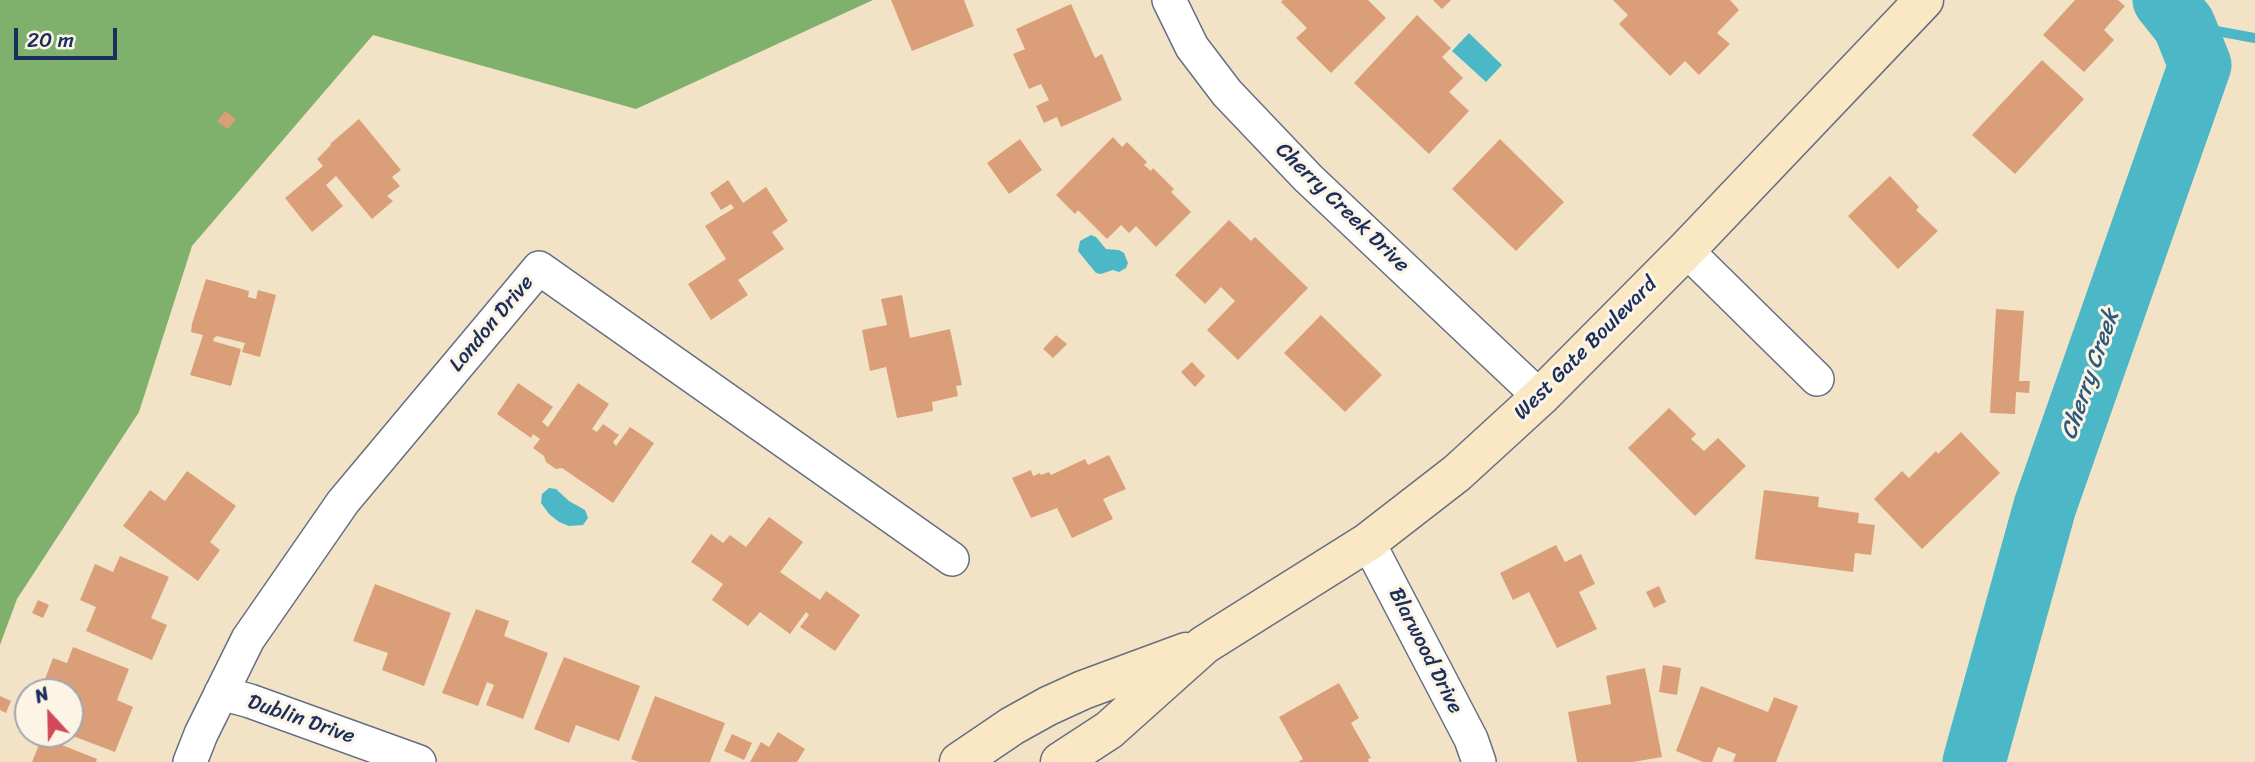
<!DOCTYPE html>
<style>
body{margin:0}
#map{position:relative;width:2255px;height:762px;overflow:hidden;background:#f2e3c6;font-family:Sriracha,sans-serif}
canvas{display:block}
.north{position:absolute;left:14px;top:678px;width:70px;height:70px;box-sizing:border-box;background:#fcf5e5;border:2px solid #a2a6af;border-radius:50%;rotate:338deg;font-size:19px;font-weight:700;line-height:28px;text-align:center;color:#1b2f5e}
.north::after{content:'';display:block;margin:auto;width:24px;height:32px;background:#d1495b;clip-path:polygon(50% 0,100% 100%,50% 72%,0 100%)}
.scale{position:absolute;left:14px;top:28px;width:103px;height:32px;box-sizing:border-box;border:4px solid #1b2f5e;border-top:0;padding-left:9px;font-size:21px;line-height:24px;white-space:nowrap;color:#1b2f5e;-webkit-text-stroke:5px #fcf5e5;paint-order:stroke}
</style>
<div id="map">
<canvas width="2255" height="762"></canvas>
<div class="north">N</div>
<div class="scale">20 m</div>
</div>
<script>
const ctx = document.querySelector('canvas').getContext('2d');
ctx.lineJoin = 'round';
function fillPath(path, color) { ctx.fillStyle = color; ctx.fill(path, 'evenodd'); }
const shape = rows => new Path2D(rows.map(r => 'M' + r).join(''));
function stroke(path, color, width, dash) { ctx.strokeStyle = color; ctx.lineWidth = width; ctx.lineCap = dash ? 'butt' : 'round'; ctx.setLineDash(dash || []); ctx.stroke(path); }
function write(font, color, halo, rows, align = 'center') {
  ctx.font = font + ' Sriracha,sans-serif'; ctx.lineWidth = 6; ctx.setLineDash([]); ctx.textBaseline = 'middle'; ctx.strokeStyle = halo; ctx.fillStyle = color; for (const [text, x, y, turn = 0] of rows) {
    ctx.save(); ctx.translate(x, y); ctx.rotate((+turn || 0) * Math.PI / 180); ctx.textAlign = isNaN(turn) ? turn : align; if (halo) ctx.strokeText(text, 0, 0); ctx.fillText(text, 0, 0); ctx.restore();
  }
}
fillPath(shape([
 [0,0,873,0,636,109,373,35,192,246,139,412,17,599,0,645]
]), '#80b16c');
fillPath(shape([
 [1469,33,1502,65,1486,82,1452,51],
 [1091,235,1096,237,1106,249,1119,250,1124,253,1128,263,1126,268,1119,272,1113,270,1101,274,1096,273,1078,251,1080,241],
 [549,488,556,489,569,501,585,510,588,518,583,525,569,526,559,522,549,514,541,503,542,494]
]), '#4cb8c7');
stroke(shape([
 [2184,25,2255,38]
]), '#4cb8c7', 10);
stroke(shape([
 [1974,762,2045,506,2200,65,2184,25,2164,0]
]), '#4cb8c7', 63);
fillPath(shape([
 [891,0,964,0,974,26,912,51],
 [1283,0,1368,0,1386,18,1331,73,1296,38,1307,28,1281,2],
 [1433,0,1451,0,1442,9],
 [1613,0,1730,0,1739,10,1717,33,1730,44,1699,75,1685,61,1670,76,1619,24,1628,15],
 [2075,0,2118,0,2125,6,2104,30,2114,40,2084,72,2043,35],
 [1071,4,1095,58,1102,54,1122,100,1061,127,1057,117,1044,123,1036,106,1049,100,1041,84,1029,89,1013,54,1025,49,1016,29],
 [1417,15,1451,48,1442,57,1463,78,1449,92,1469,111,1429,154,1354,83],
 [2042,60,2084,99,2015,174,1972,135],
 [225,111,236,119,228,129,217,122],
 [359,119,401,170,392,177,400,186,387,196,393,201,372,219,336,176,326,185,343,206,312,232,285,198,323,166,317,159,331,145,330,144],
 [1113,137,1122,147,1127,142,1147,162,1144,165,1151,171,1153,168,1174,189,1171,192,1191,212,1156,247,1136,226,1129,233,1121,225,1107,239,1078,210,1075,214,1056,195],
 [1020,139,1042,170,1009,194,987,163],
 [1500,139,1564,202,1516,251,1452,189],
 [1890,176,1919,207,1916,210,1938,231,1898,269,1848,216],
 [728,180,743,203,766,187,788,221,772,232,784,249,738,280,748,295,711,320,688,284,726,259,705,226,734,208,731,204,721,210,710,193],
 [1229,220,1251,241,1255,237,1308,288,1238,360,1207,330,1235,301,1221,287,1205,304,1175,275],
 [206,279,249,291,248,297,256,299,258,290,276,295,260,357,242,352,245,343,217,336,214,338,213,341,241,349,231,386,190,375,203,335,191,332,192,324],
 [902,295,910,338,950,329,962,385,956,386,958,396,932,402,933,411,897,418,886,367,870,371,862,330,887,325,881,299],
 [1996,309,2024,311,2019,381,2030,381,2029,393,2016,392,2015,414,1990,413],
 [1321,315,1382,375,1345,412,1284,353],
 [1056,335,1067,344,1053,358,1043,349],
 [1192,362,1205,376,1195,387,1181,372],
 [518,383,553,407,542,422,548,427,578,383,609,404,592,429,597,432,603,424,619,435,613,442,616,446,630,427,654,443,613,503,562,468,556,469,546,462,544,456,533,448,540,439,533,434,531,438,497,414],
 [1669,408,1696,434,1691,439,1704,451,1718,438,1746,466,1695,516,1628,448],
 [1961,432,2000,473,1922,549,1874,499,1902,471,1909,478,1936,451,1938,454],
 [1109,455,1126,489,1103,499,1113,519,1072,538,1057,508,1031,518,1012,478,1031,470,1033,476,1040,473,1041,475,1049,472,1051,475,1085,459,1088,465],
 [187,471,236,506,210,542,220,550,198,581,123,526,150,490,165,501],
 [1764,490,1819,497,1818,507,1859,513,1858,523,1875,525,1871,555,1855,553,1853,572,1755,559],
 [769,517,803,542,780,572,820,600,826,591,860,615,835,651,800,627,809,615,806,612,790,634,760,612,748,626,712,600,723,584,691,562,711,534,723,543,730,535,746,547],
 [1556,545,1565,562,1581,554,1595,584,1579,592,1597,629,1557,648,1529,592,1513,600,1500,573],
 [120,556,169,577,151,618,167,625,152,660,86,631,96,607,80,600,95,564,113,572],
 [375,584,451,613,424,686,382,670,388,653,353,641],
 [1659,586,1666,602,1654,608,1646,592],
 [38,600,49,605,43,618,32,613],
 [476,609,509,621,504,636,548,653,523,719,486,705,494,685,487,682,478,706,442,693],
 [73,647,129,669,117,700,133,707,115,752,70,735,70,692,40,692,53,658,67,663],
 [564,657,640,686,619,741,576,725,569,743,534,729],
 [1663,665,1681,668,1677,695,1659,692],
 [1645,668,1662,757,1633,762,1577,762,1568,712,1611,704,1606,676],
 [1339,683,1359,718,1351,723,1371,758,1368,759,1369,762,1298,762,1303,759,1279,717],
 [1701,686,1768,712,1774,697,1798,706,1776,762,1733,762,1736,754,1718,747,1712,762,1703,762,1676,751],
 [0,696,11,701,6,713,0,710],
 [655,696,725,723,710,762,639,762,631,759],
 [778,732,805,749,797,762,750,762,761,742,769,747],
 [732,734,752,743,744,760,724,751],
 [42,737,97,759,96,762,32,762]
]), '#da9f79');
const street = shape([
 [1169,0,1192,47,1227,93,1308,178,1540,397],
 [1686,250,1817,379],
 [1368,542,1471,739,1479,762],
 [221,693,250,701,419,762],
 [190,762,201,734,248,639,343,502,539,268,952,559]
]);
const secondary = shape([
 [959,762,1012,726,1048,706,1083,690,1186,652],
 [1060,762,1109,730,1204,645,1368,542,1457,473,1540,397,1686,250,1924,0]
]);
stroke(street, '#666e82', 36);
stroke(secondary, '#666e82', 41);
stroke(street, '#fff', 33);
stroke(secondary, '#fae7c3', 38);
write('21px', '#1b2f5e', '#fcf5e5', [
 ["Cherry Creek Drive",1342,208,44],
 ["London Drive",492,324,-50],
 ["West Gate Boulevard",1586,349,-45],
 ["Blarwood Drive",1425,651,63],
 ["Dublin Drive",301,720,19]
]);
write('italic 23px', '#2a587e', '#fcf5e5', [
 ["Cherry Creek",2091,375,-71]
]);
</script>
